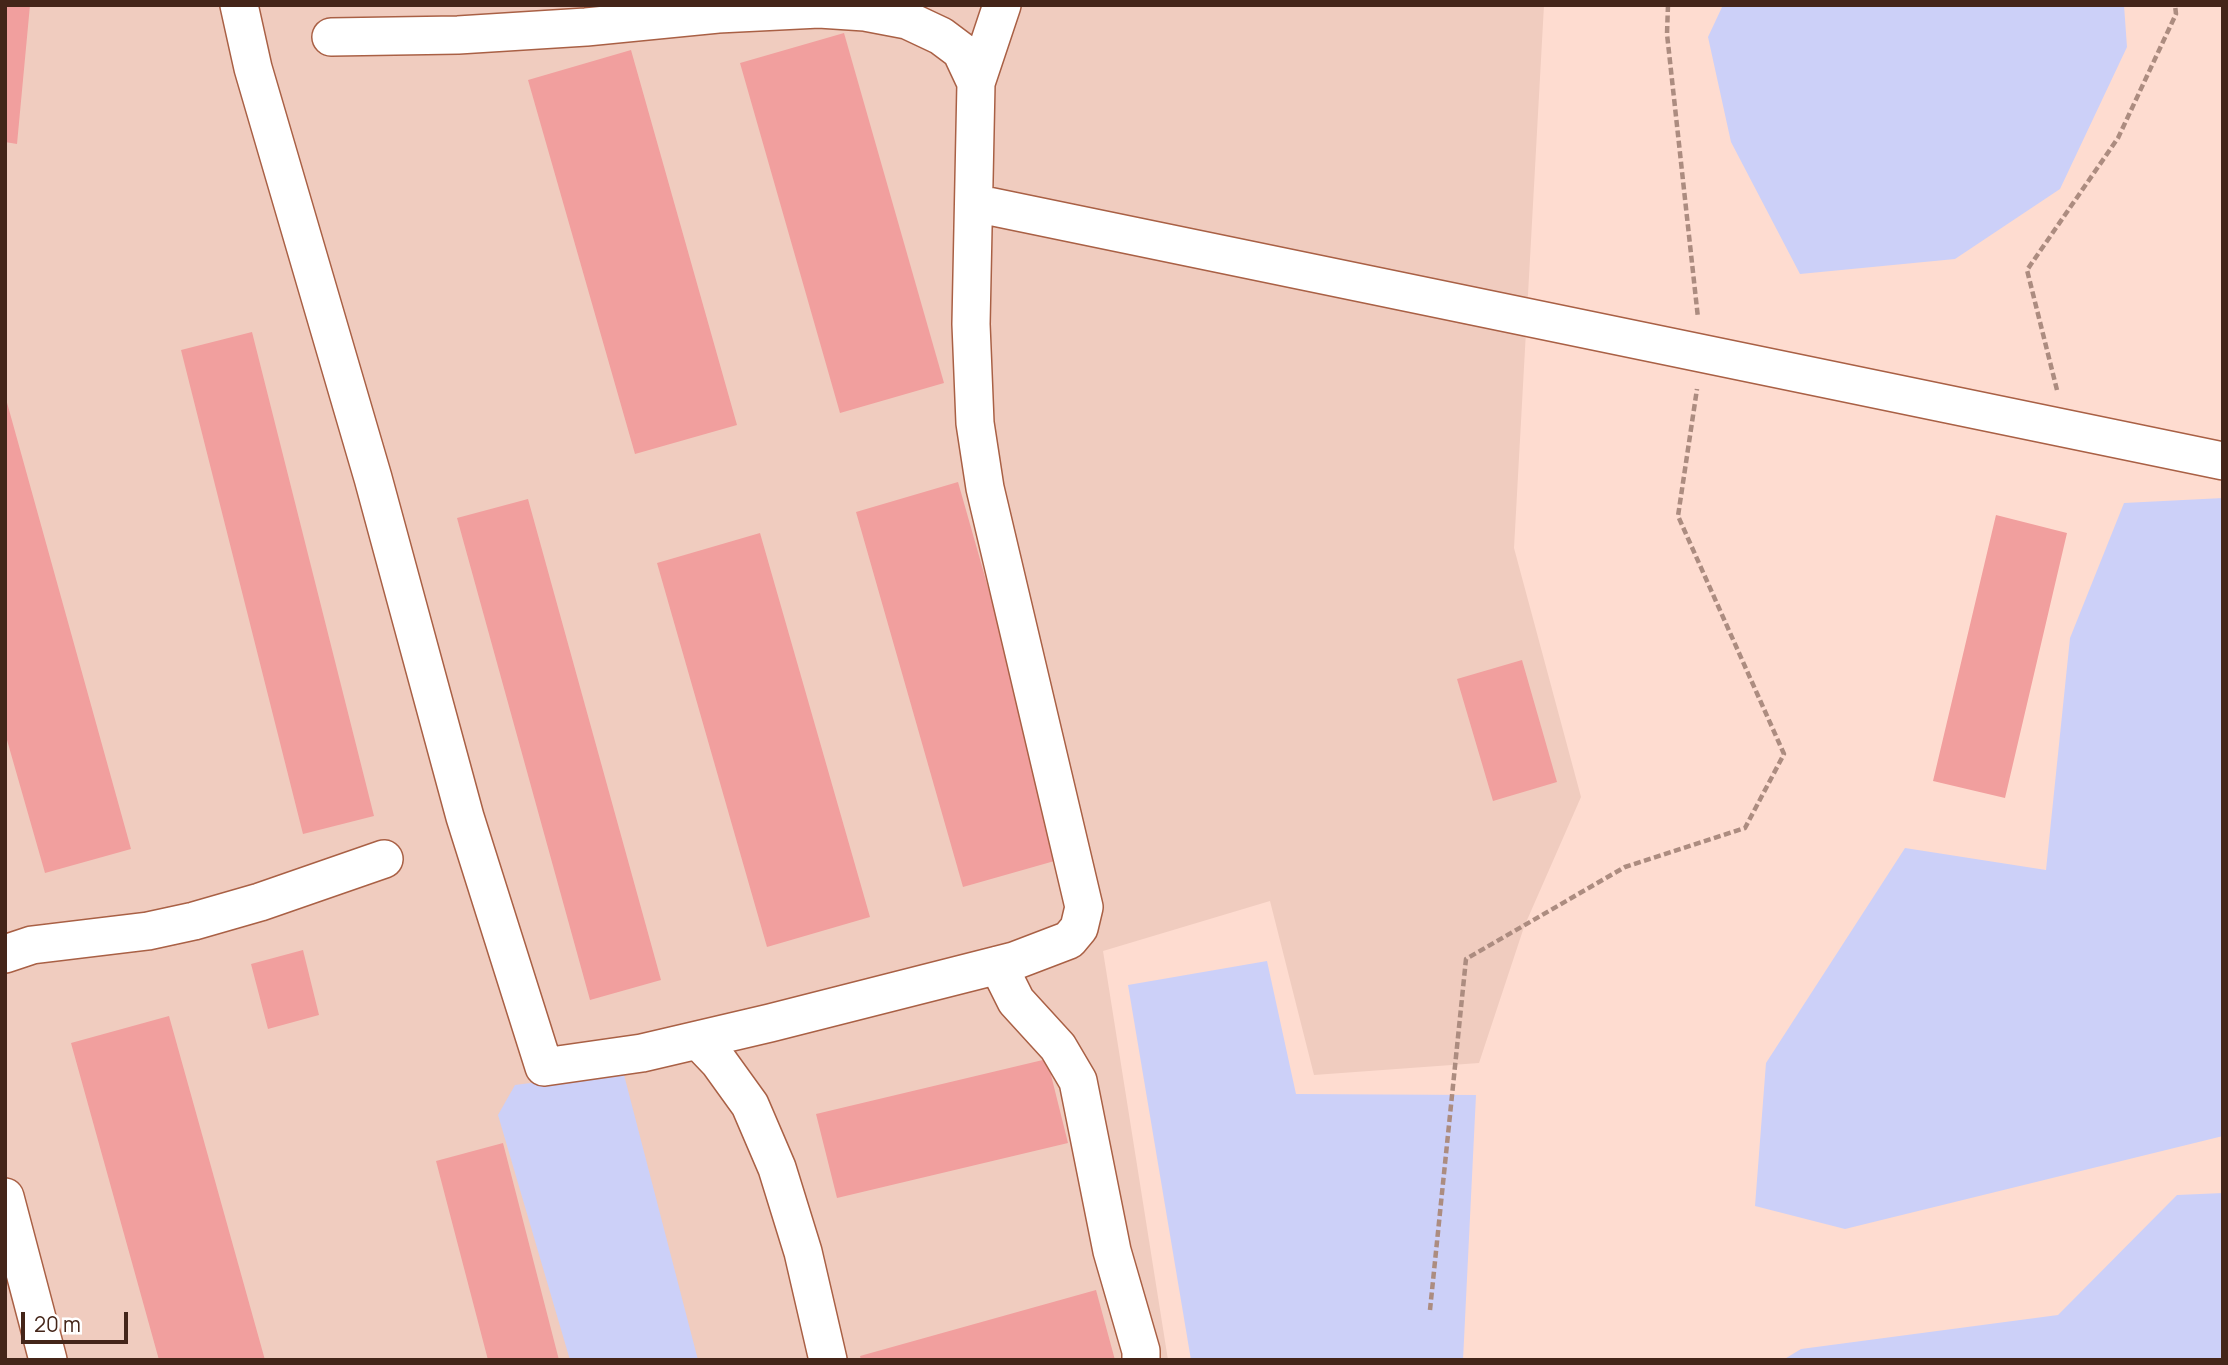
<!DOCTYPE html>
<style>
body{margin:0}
#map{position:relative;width:2228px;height:1365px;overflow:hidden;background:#fedcd0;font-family:Manrope,sans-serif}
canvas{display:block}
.frame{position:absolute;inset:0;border:7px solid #442519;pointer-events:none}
.scale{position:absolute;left:21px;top:1312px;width:107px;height:32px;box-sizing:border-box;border:4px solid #442519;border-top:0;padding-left:9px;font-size:21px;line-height:24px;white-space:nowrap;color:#442519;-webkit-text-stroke:5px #fff;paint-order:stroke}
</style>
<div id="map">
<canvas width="2228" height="1365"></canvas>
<div class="frame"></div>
<div class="scale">20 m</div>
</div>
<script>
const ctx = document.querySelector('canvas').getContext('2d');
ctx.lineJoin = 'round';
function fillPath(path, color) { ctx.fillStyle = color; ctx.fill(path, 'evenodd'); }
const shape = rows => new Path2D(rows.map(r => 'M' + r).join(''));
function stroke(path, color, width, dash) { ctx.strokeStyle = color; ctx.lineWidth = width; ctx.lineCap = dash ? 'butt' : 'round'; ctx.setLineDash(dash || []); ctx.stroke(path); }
fillPath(shape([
 [5,5,1544,5,1514,548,1581,797,1524,927,1479,1063,1314,1075,1270,901,1103,951,1168,1360,5,1360]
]), '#f0ccbf');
fillPath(shape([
 [1723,5,2124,5,2127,47,2060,189,1955,259,1800,274,1731,142,1708,37],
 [2223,498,2223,1136,1845,1229,1755,1206,1766,1063,1905,848,2046,870,2070,638,2124,503],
 [1267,961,1296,1094,1476,1095,1463,1360,1191,1360,1128,985],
 [623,1071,698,1360,570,1360,498,1115,515,1085],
 [2223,1193,2223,1360,1783,1360,1801,1349,2058,1315,2177,1195]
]), '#ccd0f8');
fillPath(shape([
 [5,5,30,5,17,144,5,142],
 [844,33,944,383,840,413,740,63],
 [631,50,737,425,635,454,528,80],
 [252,332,374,816,303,834,181,350],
 [6,399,131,849,45,873,5,733],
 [958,482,1065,858,963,887,856,512],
 [528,499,661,980,590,1000,457,518],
 [1996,515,2067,533,2005,798,1933,781],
 [760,533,870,917,767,947,657,563],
 [1522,660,1557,782,1493,801,1457,679],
 [303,950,319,1015,268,1029,251,964],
 [169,1016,265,1360,159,1360,71,1043],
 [1047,1059,1068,1143,837,1198,816,1114],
 [503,1143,559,1360,488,1360,436,1161],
 [1096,1290,1115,1360,861,1360,860,1356]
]), '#f19f9e');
const minor = shape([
 [239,5,253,68,373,478,465,817,544,1067,642,1053,770,1023,1014,961,1069,940,1079,928,1084,907,985,488,975,423,971,324,976,83,961,51,941,36,907,20,865,12,819,9,718,14,586,27,458,35,331,37],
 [976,83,1002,5],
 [974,203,2223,461],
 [5,954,32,945,148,931,194,921,260,902,384,859],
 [998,965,1016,1001,1058,1047,1078,1081,1112,1251,1141,1351,1141,1360],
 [698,1040,719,1062,750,1105,777,1168,803,1252,828,1360],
 [5,1197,48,1360]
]);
stroke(minor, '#a96045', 40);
stroke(shape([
 [1668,5,1667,34,1698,318],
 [2057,390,2027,270,2118,138,2176,14,2175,5],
 [1430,1310,1466,959,1625,867,1745,828,1784,754,1678,516,1697,389]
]), '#ac8c80', 4.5, [7, 3.5]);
stroke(minor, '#fff', 37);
</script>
